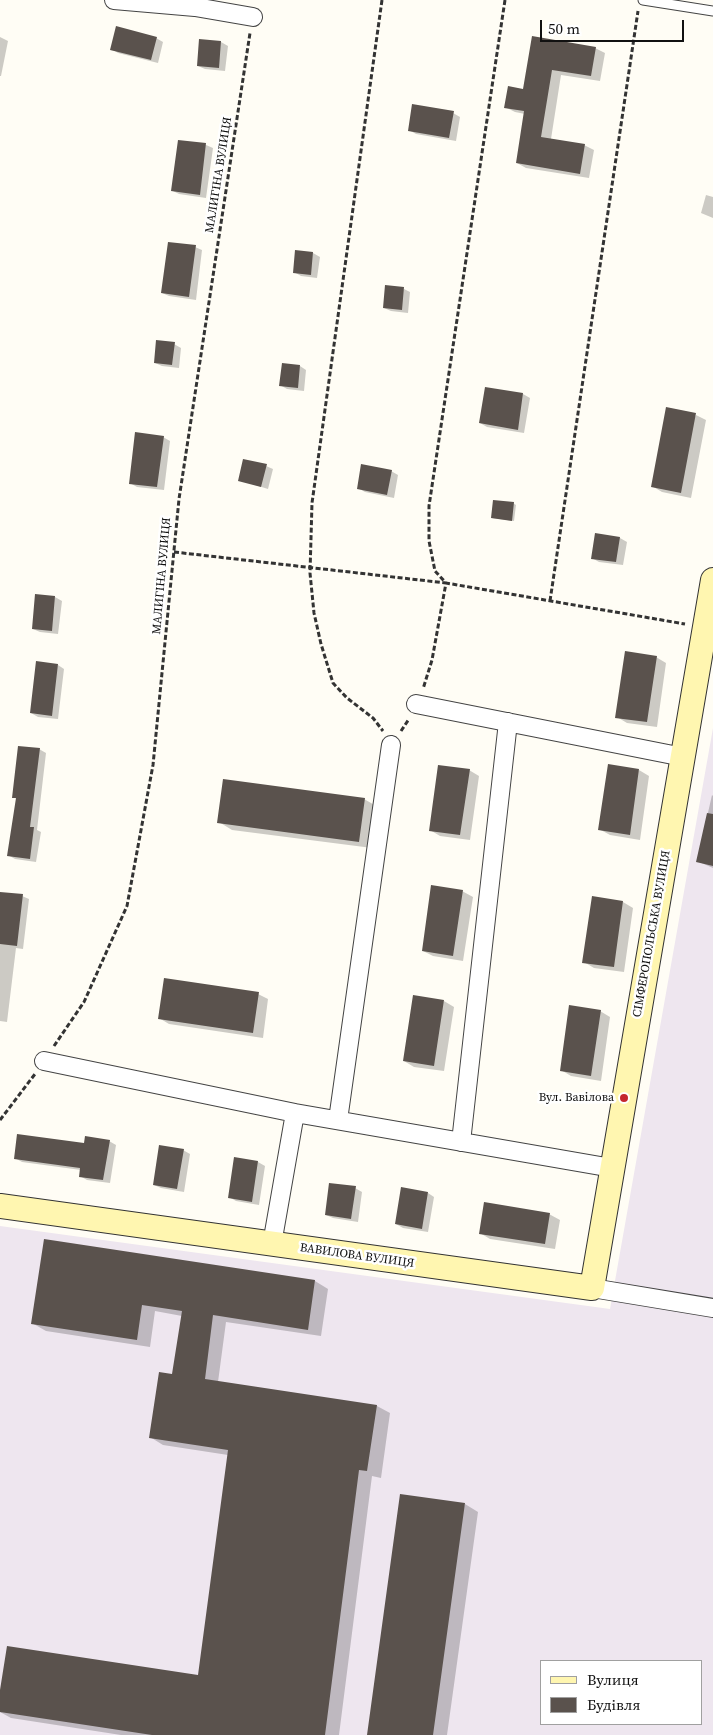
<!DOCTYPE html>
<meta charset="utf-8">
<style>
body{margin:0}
#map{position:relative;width:713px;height:1735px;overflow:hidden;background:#fffdf5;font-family:"Source Serif 4",serif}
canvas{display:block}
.legend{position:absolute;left:540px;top:1660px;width:162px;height:65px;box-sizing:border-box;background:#fff;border:1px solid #a0a0a0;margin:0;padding:6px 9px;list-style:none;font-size:15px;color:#111}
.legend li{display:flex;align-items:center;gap:10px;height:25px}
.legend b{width:25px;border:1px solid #a0a0a0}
.scale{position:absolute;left:540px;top:20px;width:144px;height:22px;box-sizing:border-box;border:2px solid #111;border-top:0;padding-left:6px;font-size:15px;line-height:18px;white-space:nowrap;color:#111;-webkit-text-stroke:4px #fff;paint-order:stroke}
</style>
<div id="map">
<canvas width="713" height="1735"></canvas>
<ul class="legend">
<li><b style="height:6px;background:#fff6b0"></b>Вулиця</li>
<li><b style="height:14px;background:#5a524d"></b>Будівля</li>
</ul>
<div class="scale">50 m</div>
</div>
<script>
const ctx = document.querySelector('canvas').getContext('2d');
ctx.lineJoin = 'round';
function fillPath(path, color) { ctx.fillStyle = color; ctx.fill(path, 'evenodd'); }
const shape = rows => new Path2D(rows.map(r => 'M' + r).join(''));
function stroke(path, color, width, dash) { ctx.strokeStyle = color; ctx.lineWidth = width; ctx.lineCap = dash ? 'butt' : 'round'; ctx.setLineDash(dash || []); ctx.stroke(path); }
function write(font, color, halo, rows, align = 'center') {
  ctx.font = font + ' "Source Serif 4",serif'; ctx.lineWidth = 5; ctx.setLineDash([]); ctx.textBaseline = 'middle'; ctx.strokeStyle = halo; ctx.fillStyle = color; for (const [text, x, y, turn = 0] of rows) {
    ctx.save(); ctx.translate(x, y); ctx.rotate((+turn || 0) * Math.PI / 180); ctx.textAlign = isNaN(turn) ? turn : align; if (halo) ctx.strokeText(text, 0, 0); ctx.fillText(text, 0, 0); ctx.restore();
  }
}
fillPath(shape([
 [713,728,713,1735,0,1735,0,1226,610,1309],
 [542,1661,702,1661,702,1724,542,1724]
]), '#eee6ef');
fillPath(shape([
 [0,37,8,41,1,76,0,76],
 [156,38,163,42,158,63,118,53,112,49],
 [533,38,595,48,605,53,600,81,561,75,551,139,584,145,594,150,589,178,526,168,517,163,525,114,515,112,505,107,524,90],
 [200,40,221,42,228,46,225,71,205,69,198,66],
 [453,113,460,117,456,141,416,134,409,130],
 [179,141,206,145,213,148,206,198,179,194,173,191],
 [706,195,713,197,713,218,701,213],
 [195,247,202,250,196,300,169,296,162,293],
 [296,251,313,253,320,257,317,278,301,276,294,272],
 [404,289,410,292,408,313,391,311,384,308],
 [174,344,181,348,179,368,162,366,155,363],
 [300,366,306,370,304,391,287,389,280,385],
 [486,388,523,394,530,398,524,433,487,427,480,423],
 [696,415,706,420,691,498,662,492,652,486],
 [163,437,170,441,164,490,137,487,130,483],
 [266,466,273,469,268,489,239,480],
 [391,471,398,475,394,498,365,492,358,488],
 [513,503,516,505,514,521,492,518],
 [596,534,620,538,627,542,623,565,599,562,592,558],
 [55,597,62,601,58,634,40,632,33,629],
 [656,657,666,663,657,727,627,723,617,717],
 [58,665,64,669,58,719,38,717,31,713],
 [39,749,46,753,37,830,41,832,36,862,15,859,8,855,17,799,13,797],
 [469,770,479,776,470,840,440,836,430,830],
 [639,770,649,776,640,840,610,835,599,829],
 [712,795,713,796,713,868,697,861],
 [364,799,378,807,372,848,232,830,219,822],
 [462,891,473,897,463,961,433,956,423,951],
 [22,896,29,899,23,949,16,948,7,1022,0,1021,0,908],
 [593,898,623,902,633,908,624,972,594,968,584,962],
 [258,994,268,999,263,1038,169,1024,159,1018],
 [444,1001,454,1007,444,1071,414,1067,404,1061],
 [600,1011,610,1017,601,1081,571,1076,561,1070],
 [109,1141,116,1145,110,1183,87,1180,80,1176,81,1170,22,1162,15,1158],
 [183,1150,190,1154,184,1192,161,1188,154,1185],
 [235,1159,258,1162,265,1166,259,1205,236,1201,229,1197],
 [355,1188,362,1192,358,1222,333,1218,326,1215],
 [428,1193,434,1197,428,1232,403,1228,396,1224],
 [549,1214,560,1220,555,1249,490,1239,480,1233],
 [45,1241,315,1281,328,1289,321,1336,226,1322,218,1382,377,1406,390,1413,381,1478,372,1476,339,1735,121,1735,11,1718,0,1712,0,1699,199,1677,228,1455,163,1445,150,1437,173,1375,182,1316,155,1311,150,1347,46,1331,32,1323],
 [465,1504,478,1512,447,1735,368,1735]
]), '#0003');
fillPath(shape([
 [116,26,157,37,151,60,110,50],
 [532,36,596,47,591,76,552,70,541,137,585,144,580,174,516,163,524,111,504,108,508,86,523,89],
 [199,39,221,41,219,68,197,66],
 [412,104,454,111,449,138,408,131],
 [178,140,206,143,200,195,171,191],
 [168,242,196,245,189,297,161,293],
 [295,250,313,252,311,275,293,273],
 [385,285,404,287,402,310,383,308],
 [156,340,175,342,172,365,154,363],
 [282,363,300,365,298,388,279,386],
 [485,387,523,393,518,430,479,423],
 [666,407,696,413,681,493,651,487],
 [135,432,164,436,157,487,129,484],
 [243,459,267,464,261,487,238,481],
 [361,464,392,470,387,495,357,489],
 [493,500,514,502,512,521,491,518],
 [595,533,620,537,616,562,591,559],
 [35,594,55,596,52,631,32,629],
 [625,651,657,656,647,722,615,718],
 [36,661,58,664,52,716,30,713],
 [18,746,40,748,30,827,34,827,30,859,7,856,16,798,12,798],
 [608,764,639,769,630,835,598,830],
 [438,765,470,769,460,835,429,831],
 [223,779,365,798,359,842,217,823],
 [707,813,713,814,713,866,696,862],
 [431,885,463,890,453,956,422,951],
 [0,892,23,894,17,946,0,944],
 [592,896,623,901,614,967,582,963],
 [164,978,259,992,253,1033,158,1019],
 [413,995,444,1000,434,1066,403,1061],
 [569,1005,601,1010,591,1076,560,1071],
 [17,1134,84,1143,85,1136,110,1140,103,1180,79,1177,80,1168,14,1159],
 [159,1145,184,1149,177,1189,153,1185],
 [234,1157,258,1161,252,1202,228,1198],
 [329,1183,356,1186,351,1219,325,1215],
 [401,1187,428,1192,422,1229,395,1224],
 [484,1202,550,1213,545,1244,479,1234],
 [44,1239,315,1280,308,1330,213,1315,205,1379,377,1405,367,1471,359,1470,325,1735,152,1735,0,1712,0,1690,7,1646,198,1675,228,1450,149,1438,159,1372,172,1374,182,1311,142,1305,137,1340,31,1324],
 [400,1494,465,1503,433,1735,367,1735]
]), '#5a524d');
const lane = shape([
 [643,0,713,11]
]);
const street = shape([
 [114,0,195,7,253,17],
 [416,704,683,757],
 [44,1061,295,1113],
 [338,1120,391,745],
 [461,1142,508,722],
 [272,1244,295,1113,612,1168],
 [592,1288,713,1308]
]);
const secondary = shape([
 [0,1206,592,1288,713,580]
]);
stroke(lane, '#444', 11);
stroke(street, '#444', 20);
stroke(secondary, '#333', 26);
stroke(shape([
 [382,0,312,503,310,573,314,613,321,644,333,683,347,698,373,718,383,731],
 [505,0,429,506,429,541,435,571,446,583,685,624],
 [174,552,446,583,432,660,423,689],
 [550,601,638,11],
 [401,731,409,719],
 [54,1046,84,1002,127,906,153,765,179,499,250,33],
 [0,1120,35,1074]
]), '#333', 3, [5, 2.5]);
stroke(lane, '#fff', 9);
stroke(street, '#fff', 18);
stroke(secondary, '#fff6b0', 24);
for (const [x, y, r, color] of [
 [624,1098,5,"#c4262e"]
]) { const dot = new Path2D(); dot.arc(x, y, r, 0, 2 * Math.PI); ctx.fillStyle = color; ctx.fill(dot); stroke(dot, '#fff', 2); }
write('12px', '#111', '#fff', [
 ["МАЛИГІНА ВУЛИЦЯ",219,175,-81],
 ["МАЛИГІНА ВУЛИЦЯ",162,576,-85],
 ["СІМФЕРОПОЛЬСЬКА ВУЛИЦЯ",652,934,-80],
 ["ВАВИЛОВА ВУЛИЦЯ",357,1256,8]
]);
write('12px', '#111', '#fff', [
 ["Вул. Вавілова",614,1098]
], 'right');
</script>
